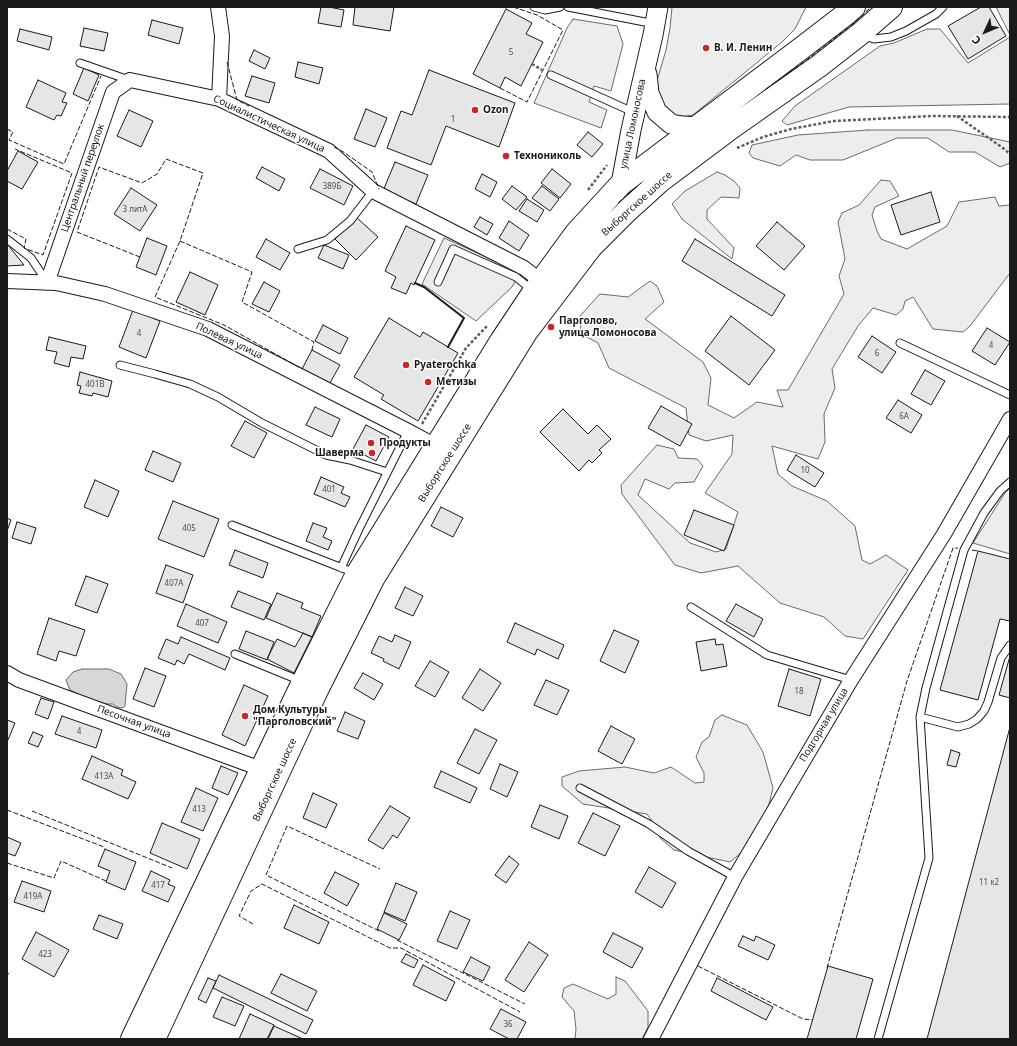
<!DOCTYPE html>
<meta charset="utf-8">
<style>
body{margin:0}
#map{position:relative;width:1017px;height:1046px;overflow:hidden;background:#fff;font-family:"Noto Sans",sans-serif}
canvas{display:block}
.frame{position:absolute;inset:0;border:8px solid #1a1a1a;pointer-events:none}
.north{position:absolute;left:965px;top:12px;width:40px;height:40px;-webkit-text-stroke:3px #fff;paint-order:stroke;rotate:226deg;font-size:11px;font-weight:700;line-height:16px;text-align:center;color:#1a1a1a}
.north::after{content:'';display:block;margin:auto;width:14px;height:18px;background:#1a1a1a;clip-path:polygon(50% 0,100% 100%,50% 72%,0 100%)}
</style>
<div id="map">
<canvas width="1017" height="1046"></canvas>
<div class="frame"></div>
<div class="north">С</div>
</div>
<script>
const ctx = document.querySelector('canvas').getContext('2d');
ctx.lineJoin = 'round';
function fillPath(path, color) { ctx.fillStyle = color; ctx.fill(path, 'evenodd'); }
const shape = rows => new Path2D(rows.map(r => 'M' + r).join(''));
function stroke(path, color, width, dash) { ctx.strokeStyle = color; ctx.lineWidth = width; ctx.lineCap = dash ? 'butt' : 'round'; ctx.setLineDash(dash || []); ctx.stroke(path); }
function write(font, color, halo, rows, align = 'center') {
  ctx.font = font + ' "Noto Sans",sans-serif'; ctx.lineWidth = 3; ctx.setLineDash([]); ctx.textBaseline = 'middle'; ctx.strokeStyle = halo; ctx.fillStyle = color; for (const [text, x, y, turn = 0] of rows) {
    ctx.save(); ctx.translate(x, y); ctx.rotate((+turn || 0) * Math.PI / 180); ctx.textAlign = isNaN(turn) ? turn : align; if (halo) ctx.strokeText(text, 0, 0); ctx.fillText(text, 0, 0); ctx.restore();
  }
}
const built = shape([
 [672,7,806,7,795,29,782,42,693,115,677,118,657,101,656,84,666,50,670,28,672,7],
 [996,7,1010,7,1010,35,996,7],
 [573,19,617,26,623,44,611,91,594,86,589,102,607,110,601,128,534,103,567,28,573,19],
 [927,29,940,29,968,63,1010,37,1010,104,849,107,787,125,782,121,795,106,880,46,894,43,927,29],
 [868,130,952,130,1010,142,1010,163,1000,167,975,152,949,152,928,138,897,138,843,160,810,160,796,155,780,166,753,158,749,153,752,145,798,135,868,130],
 [717,172,725,175,734,181,740,188,739,198,721,197,707,210,707,219,734,248,732,259,682,219,672,204,685,191,717,172],
 [881,180,890,181,899,196,875,207,872,215,877,231,881,239,907,249,947,226,959,202,995,197,999,206,1010,205,1010,273,970,326,963,332,933,329,913,297,905,301,903,309,896,315,873,308,858,326,832,369,835,388,824,414,825,442,818,459,772,446,778,474,792,486,827,501,855,526,862,560,870,564,886,555,908,570,863,639,845,636,824,617,780,603,738,566,701,573,675,565,622,494,621,485,657,445,674,449,678,458,697,459,703,466,694,482,675,483,669,489,645,479,638,495,690,543,716,552,726,549,738,512,705,493,732,454,733,435,706,441,689,435,686,408,609,368,598,343,581,334,580,316,600,294,628,297,650,281,657,286,664,302,645,319,703,362,711,378,708,405,734,418,757,402,783,407,777,390,788,390,844,294,839,276,845,259,838,222,842,213,859,205,881,180],
 [444,238,520,272,512,287,476,321,422,284,444,238],
 [1010,488,1010,554,973,543,1005,493,1010,488],
 [722,715,747,725,763,752,773,788,768,808,747,848,730,862,674,850,660,838,658,829,647,814,583,804,562,786,562,777,579,771,625,767,654,773,671,767,695,783,704,782,704,773,696,757,702,742,709,737,715,720,722,715],
 [616,977,625,981,648,1011,648,1027,642,1039,575,1039,576,1029,574,1011,562,997,564,988,573,984,608,999,616,994,616,977]
]);
fillPath(built, '#ededed');
stroke(built, '#6a6a6a', 1);
const water = shape([
 [82,669,109,669,121,674,127,684,125,706,123,708,117,707,113,704,107,704,89,699,70,690,66,680,73,672,82,669]
]);
fillPath(water, '#d7d7d7');
stroke(water, '#6a6a6a', 1);
const building = shape([
 [321,7,329,7,344,10,341,27,318,23,321,7],
 [355,7,394,7,390,31,353,25,355,7],
 [981,7,989,7,1006,36,968,59,948,26,981,7],
 [506,9,532,23,526,34,543,42,521,86,505,77,500,88,473,74,506,9],
 [152,20,183,28,179,44,148,35,152,20],
 [84,28,108,33,104,51,80,46,84,28],
 [20,29,52,37,49,50,17,41,20,29],
 [254,50,270,58,265,69,249,61,254,50],
 [298,62,323,68,319,84,295,77,298,62],
 [84,68,99,75,88,101,73,94,84,68],
 [429,70,515,103,499,147,446,126,431,165,387,148,401,111,412,115,429,70],
 [252,76,275,83,269,103,245,96,252,76],
 [38,80,66,93,62,102,67,103,61,116,57,115,54,120,26,107,38,80],
 [366,109,387,118,375,147,354,139,366,109],
 [129,110,153,121,141,147,117,136,129,110],
 [588,132,603,144,592,157,577,145,588,132],
 [18,151,38,162,22,189,7,181,7,171,18,151],
 [395,162,428,175,416,204,383,191,395,162],
 [262,167,285,179,279,191,256,178,262,167],
 [320,169,353,186,344,205,310,188,320,169],
 [552,169,571,184,560,198,541,183,552,169],
 [482,174,497,182,490,197,475,189,482,174],
 [512,186,527,197,516,210,502,199,512,186],
 [542,186,559,199,550,211,532,198,542,186],
 [131,188,157,205,140,231,114,214,131,188],
 [931,192,940,222,901,235,891,205,931,192],
 [527,199,544,210,537,222,519,211,527,199],
 [356,217,378,237,356,260,335,239,356,217],
 [480,217,493,224,487,235,474,227,480,217],
 [509,221,529,235,519,251,499,238,509,221],
 [777,222,805,246,784,270,756,246,777,222],
 [406,226,435,240,414,285,411,283,406,294,391,288,396,277,385,271,406,226],
 [147,238,167,246,156,275,136,267,147,238],
 [266,239,290,253,280,270,256,257,266,239],
 [695,239,785,295,772,316,682,261,695,239],
 [7,244,8,245,24,265,7,266,7,244],
 [324,245,349,255,343,269,318,258,324,245],
 [190,272,218,285,205,315,176,302,190,272],
 [264,282,280,291,269,312,252,304,264,282],
 [133,310,160,321,146,358,119,347,133,310],
 [731,316,775,350,749,385,705,351,731,316],
 [389,318,420,337,423,332,458,353,418,421,381,399,384,395,354,377,389,318],
 [323,325,348,338,340,354,315,341,323,325],
 [987,328,1010,342,995,365,972,351,987,328],
 [872,336,896,352,882,373,858,357,872,336],
 [49,337,86,346,83,359,71,357,69,367,54,363,57,352,46,350,49,337],
 [312,350,340,365,330,383,302,369,312,350],
 [925,370,945,381,931,405,911,394,925,370],
 [80,372,112,381,108,397,93,393,92,396,79,393,81,386,77,385,80,372],
 [898,400,922,415,911,433,886,418,898,400],
 [661,406,692,424,680,446,648,428,661,406],
 [315,407,340,419,332,437,306,425,315,407],
 [563,409,588,434,597,425,611,439,599,450,602,453,592,463,589,460,579,471,540,432,563,409],
 [245,421,267,433,254,458,231,446,245,421],
 [366,425,389,437,376,461,353,449,366,425],
 [153,451,181,463,173,482,145,470,153,451],
 [796,455,824,473,815,487,787,470,796,455],
 [321,477,344,487,341,493,350,497,345,507,314,494,321,477],
 [95,480,119,491,108,517,84,507,95,480],
 [173,501,219,519,204,557,158,539,173,501],
 [441,507,463,518,453,537,431,526,441,507],
 [694,510,734,525,724,551,684,535,694,510],
 [7,518,11,520,7,531,7,518],
 [17,522,36,528,31,544,12,538,17,522],
 [313,523,327,528,323,537,332,541,328,550,306,541,313,523],
 [235,550,268,563,263,578,229,565,235,550],
 [978,551,1010,559,1010,621,1000,619,978,700,940,690,978,551],
 [166,565,193,575,183,603,156,593,166,565],
 [86,576,108,584,97,613,75,605,86,576],
 [405,587,423,596,413,616,395,608,405,587],
 [238,591,271,604,264,620,231,607,238,591],
 [277,593,303,603,301,608,321,616,312,637,266,618,277,593],
 [186,604,227,622,218,643,177,626,186,604],
 [736,604,763,619,754,637,726,621,736,604],
 [49,618,85,630,76,656,59,651,56,661,37,654,49,618],
 [515,623,564,645,558,659,537,649,535,655,507,642,515,623],
 [614,630,639,641,625,673,600,661,614,630],
 [246,631,274,642,267,660,239,649,246,631],
 [303,633,312,637,294,673,267,659,277,639,295,647,303,633],
 [395,635,411,642,399,669,383,661,384,659,371,653,379,636,392,642,395,635],
 [181,637,230,658,225,670,189,654,184,664,177,660,175,665,158,658,166,639,178,644,181,637],
 [715,639,716,645,723,644,727,666,701,671,696,642,715,639],
 [1010,656,1010,698,999,695,1010,656],
 [430,661,449,672,435,697,415,686,430,661],
 [145,668,166,676,154,707,133,699,145,668],
 [480,669,501,683,483,711,462,698,480,669],
 [789,669,821,679,810,716,778,706,789,669],
 [363,673,383,684,374,700,354,688,363,673],
 [546,680,569,690,557,715,534,705,546,680],
 [244,685,268,696,245,746,222,735,244,685],
 [41,698,54,702,48,719,35,714,41,698],
 [345,712,365,721,358,739,337,731,345,712],
 [62,716,102,730,96,748,55,734,62,716],
 [7,720,15,723,8,740,7,740,7,720],
 [611,726,635,739,622,764,598,751,611,726],
 [1010,727,1010,1039,927,1039,1010,727],
 [475,729,497,740,479,774,457,763,475,729],
 [33,732,43,736,38,747,28,743,33,732],
 [951,750,960,753,956,767,947,765,951,750],
 [92,756,123,770,121,775,136,782,128,799,82,779,92,756],
 [500,764,518,772,507,797,490,789,500,764],
 [221,766,238,773,228,795,212,788,221,766],
 [441,771,477,788,470,803,434,787,441,771],
 [196,788,218,798,203,831,181,822,196,788],
 [313,793,337,804,326,828,303,818,313,793],
 [540,805,568,816,559,839,531,827,540,805],
 [390,806,410,818,397,838,393,835,383,849,368,840,390,806],
 [593,813,620,826,605,856,578,843,593,813],
 [162,823,200,839,187,869,150,853,162,823],
 [7,837,21,843,15,856,7,853,7,837],
 [105,849,136,862,125,890,106,882,110,871,98,866,105,849],
 [509,856,519,864,506,883,495,875,509,856],
 [649,867,676,883,662,908,635,892,649,867],
 [151,871,170,880,168,884,175,887,168,902,142,891,151,871],
 [335,872,359,884,347,906,324,893,335,872],
 [22,881,51,891,44,912,14,902,22,881],
 [396,883,417,892,405,921,384,912,396,883],
 [294,905,329,922,319,944,284,928,294,905],
 [450,911,470,920,457,949,437,941,450,911],
 [384,913,407,924,399,940,377,929,384,913],
 [99,915,123,924,117,939,93,929,99,915],
 [36,932,69,950,54,977,22,959,36,932],
 [613,933,643,948,632,968,603,952,613,933],
 [743,936,754,941,756,936,775,945,768,960,738,946,743,936],
 [529,942,548,955,524,992,505,980,529,942],
 [406,954,418,960,414,968,401,962,406,954],
 [471,957,490,967,483,981,463,972,471,957],
 [423,965,455,982,446,1001,413,985,423,965],
 [828,966,873,979,856,1039,807,1039,828,966],
 [281,974,317,991,307,1011,271,993,281,974],
 [219,975,313,1020,306,1034,213,988,219,975],
 [208,978,216,981,206,1003,198,999,208,978],
 [717,978,773,1007,766,1020,711,991,717,978],
 [222,997,244,1006,235,1026,213,1017,222,997],
 [501,1009,526,1022,517,1039,509,1039,490,1029,501,1009],
 [250,1014,274,1025,267,1039,239,1039,250,1014],
 [274,1026,303,1039,268,1039,274,1026]
]);
fillPath(building, '#e6e6e6');
stroke(building, '#1a1a1a', 1);
const lane = shape([
 [534,7,545,10,560,7],
 [568,7,655,24],
 [864,36,874,39,891,37,906,31,936,14,943,7],
 [80,63,129,80],
 [551,75,633,112],
 [7,239,31,258,47,282],
 [298,249,327,240,350,221,373,191],
 [438,282,453,249,516,277,532,290],
 [900,343,1010,395],
 [120,365,155,374,190,384,218,397,262,423,326,455,350,460,387,472],
 [232,525,355,573],
 [341,568,359,529,408,431],
 [691,607,767,655,851,680],
 [235,654,301,681],
 [920,717,958,727,969,724,977,719,984,711,988,702,1001,658,1010,645],
 [580,788,649,824,688,851,735,877],
 [878,1039,929,858,920,717,926,688,964,550,984,513,1000,491,1010,482]
]);
const street = shape([
 [218,7,222,36,219,99],
 [7,281,56,283,105,294,208,329,408,431,436,446],
 [47,283,113,92,130,80,219,99,329,151,373,191,524,268,541,281],
 [7,673,19,680,261,769],
 [651,1039,735,877,851,680,944,534,1010,419]
]);
const secondary = shape([
 [647,74,649,93,657,112,671,124,683,126,697,127],
 [621,184,631,130,653,35,658,7]
]);
const primary = shape([
 [132,1039,303,682,357,574,501,341,541,281,576,233,621,184,803,47,846,14,854,7],
 [154,1039,318,688,373,579,527,331,591,247,627,211,659,182,731,128,819,66,860,34,891,7]
]);
stroke(lane, '#1a1a1a', 9);
stroke(street, '#1a1a1a', 16);
stroke(secondary, '#1a1a1a', 21);
stroke(primary, '#1a1a1a', 24);
stroke(shape([
 [532,64,542,70],
 [957,116,1003,148,1010,154],
 [737,148,763,137,791,129,834,121,933,116,1010,117],
 [588,190,607,165],
 [422,424,466,348,487,326]
]), '#5f5f5f', 2.5, [3, 2]);
stroke(lane, '#fff', 7);
stroke(street, '#fff', 14);
stroke(secondary, '#fff', 19);
stroke(primary, '#fff', 22);
stroke(shape([
 [227,62,237,100,249,106],
 [500,88,527,102,563,30,537,15,513,7],
 [766,89,812,56,854,23,871,7],
 [7,129,13,132,9,140,64,164,101,76],
 [334,147,342,151,372,172,379,189],
 [618,203,641,183],
 [7,229,26,239,24,248,43,255,72,173,15,149],
 [180,241,252,272,242,302,314,342,312,350],
 [140,257,77,232,99,167,142,183,157,174,166,159,203,173,180,241,155,297,224,325,302,369],
 [972,550,978,551],
 [7,810,104,847],
 [32,811,172,868],
 [7,863,54,878,61,861,106,881],
 [253,924,239,916,251,891,262,884,390,948,401,948,520,1012],
 [379,931,266,875,287,826,380,869],
 [397,940,525,1004],
 [698,966,803,1019,813,1020],
 [827,968,907,681,953,548,958,548],
 [7,973,9,974]
]), '#1a1a1a', 1, [5, 2]);
stroke(shape([
 [415,283,424,287,464,318,448,347]
]), '#1a1a1a', 2);
for (const [x, y, r, color] of [
 [706,48,4,"#c62828"],
 [475,110,4,"#c62828"],
 [506,156,4,"#c62828"],
 [551,327,4,"#c62828"],
 [406,365,4,"#c62828"],
 [428,382,4,"#c62828"],
 [371,443,4,"#c62828"],
 [372,453,4,"#c62828"],
 [245,716,4,"#c62828"]
]) { const dot = new Path2D(); dot.arc(x, y, r, 0, 2 * Math.PI); ctx.fillStyle = color; ctx.fill(dot); stroke(dot, '#fff', 1.5); }
write('8px', '#4d4d4d', null, [
 ["5",511,53],
 ["1",453,120],
 ["389Б",332,187],
 ["3 литА",135,210],
 ["4",139,334],
 ["4",991,346],
 ["6",877,354],
 ["401В",95,385],
 ["6А",904,417],
 ["10",805,471],
 ["401",329,490],
 ["405",189,529],
 ["407А",174,584],
 ["407",202,624],
 ["18",799,692],
 ["4",79,732],
 ["413А",104,777],
 ["413",199,810],
 ["11 к2",989,883],
 ["417",158,886],
 ["419А",33,897],
 ["423",45,955],
 ["36",508,1025]
]);
write('bold 10px', '#1a1a1a', '#fff', [
 ["В. И. Ленин",714,48],
 ["Ozon",483,110],
 ["Технониколь",514,156],
 ["Парголово,",559,321],
 ["улица Ломоносова",559,333],
 ["Pyaterochka",414,365],
 ["Метизы",436,382],
 ["Продукты",379,443],
 ["Шаверма",364,453,"right"],
 ["Дом Культуры",253,710],
 ["\"Парголовский\"",253,722]
], 'left');
write('10px', '#1a1a1a', '#fff', [
 ["Социалистическая улица",269,124,25],
 ["улица Ломоносова",633,124,-78],
 ["Центральный переулок",83,178,-71],
 ["Выборгское шоссе",637,204,-42],
 ["Полевая улица",229,341,25],
 ["Выборгское шоссе",445,463,-58],
 ["Песочная улица",134,722,20],
 ["Подгорная улица",824,725,-59],
 ["Выборгское шоссе",275,780,-65]
]);
</script>
